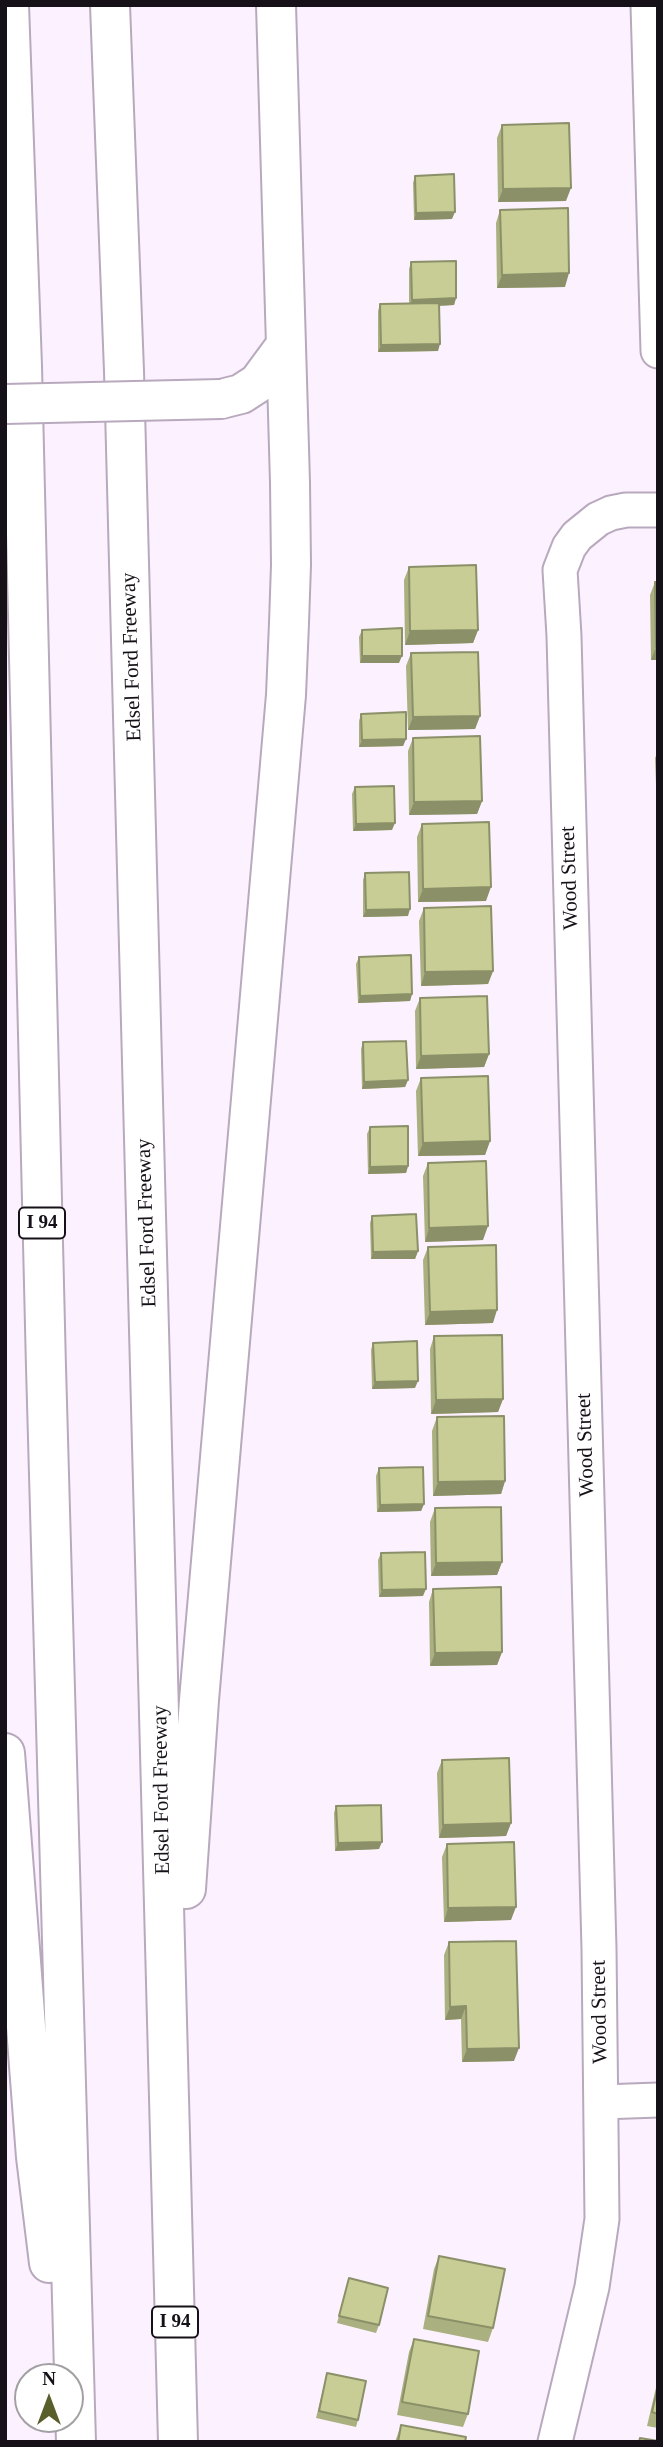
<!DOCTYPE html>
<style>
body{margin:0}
#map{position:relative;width:663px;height:2447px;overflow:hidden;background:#fcf2ff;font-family:"Times New Roman",serif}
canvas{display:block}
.frame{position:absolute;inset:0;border:7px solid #161118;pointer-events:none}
.north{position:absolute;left:14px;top:2363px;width:70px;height:70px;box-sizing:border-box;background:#fff;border:2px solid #a2a0a3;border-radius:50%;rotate:0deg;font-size:19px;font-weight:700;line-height:28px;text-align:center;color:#161118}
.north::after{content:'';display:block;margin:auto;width:24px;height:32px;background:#5a5e2b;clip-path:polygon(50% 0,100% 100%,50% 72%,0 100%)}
</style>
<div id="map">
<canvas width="663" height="2447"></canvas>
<div class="frame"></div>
<div class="north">N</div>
</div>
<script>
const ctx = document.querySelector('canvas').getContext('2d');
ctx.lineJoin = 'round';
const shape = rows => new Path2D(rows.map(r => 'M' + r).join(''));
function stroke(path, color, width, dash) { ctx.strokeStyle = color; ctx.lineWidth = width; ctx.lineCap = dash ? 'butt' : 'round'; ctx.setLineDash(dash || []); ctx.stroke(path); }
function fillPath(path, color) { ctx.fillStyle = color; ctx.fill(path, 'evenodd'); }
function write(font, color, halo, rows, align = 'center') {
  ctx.font = font + ' "Times New Roman",serif'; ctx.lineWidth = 5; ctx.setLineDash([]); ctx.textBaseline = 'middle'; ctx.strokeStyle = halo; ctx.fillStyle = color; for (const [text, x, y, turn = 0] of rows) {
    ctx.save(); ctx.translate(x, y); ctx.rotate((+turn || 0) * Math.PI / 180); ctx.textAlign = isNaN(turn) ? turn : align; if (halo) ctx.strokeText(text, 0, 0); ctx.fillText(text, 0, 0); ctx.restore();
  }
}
const minor = shape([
 [648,5,658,351],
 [602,2102,658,2100],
 [555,2442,592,2287,602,2219,599,1948,564,636,560,570,569,547,577,536,598,519,611,513,626,510,658,510]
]);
const motorway = shape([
 [9,5,22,366,46,1367,76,2442],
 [110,5,124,371,178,2442],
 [221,399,241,394,258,383,286,345],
 [5,1753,36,2157,49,2263],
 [186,1889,199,1700,286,695,289,623,291,565,290,482,276,5]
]);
stroke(minor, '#b8a9bd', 37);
stroke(motorway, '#b8a9bd', 42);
stroke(minor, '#fff', 33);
stroke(motorway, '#fff', 38);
const motorwayBridge = shape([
 [5,404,221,399]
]);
stroke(motorwayBridge, '#b8a9bd', 42, []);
stroke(motorwayBridge, '#fff', 38);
fillPath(shape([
 [502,125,566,201,498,202,497,138],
 [415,176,452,219,414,220,413,183],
 [500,210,565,287,497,288,496,223],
 [411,262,456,298,454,305,439,306,438,351,378,352,378,311,380,304,409,303,409,269],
 [409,567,478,630,473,643,405,645,404,580],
 [655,582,658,660,651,660,650,595],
 [362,630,399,663,360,663,359,637],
 [411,653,480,716,475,729,408,730,406,666],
 [361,714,406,739,403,746,359,747,359,721],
 [413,738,482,801,477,814,409,815,408,751],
 [658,751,658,812,657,812,655,758],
 [355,787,392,830,353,831,352,794],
 [422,824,486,901,418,902,417,837],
 [658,835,658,885,657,837],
 [365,873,408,916,363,917,363,880],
 [424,908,493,971,488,984,421,986,419,921],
 [359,957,412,994,410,1001,358,1003,356,964],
 [420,998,489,1054,484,1067,416,1069,415,1011],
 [363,1042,408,1080,405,1087,362,1089,361,1049],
 [421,1078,490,1141,485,1155,418,1156,416,1091],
 [370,1127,408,1166,406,1173,368,1174,367,1134],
 [428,1163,483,1240,425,1242,423,1176],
 [372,1216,418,1251,415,1259,371,1259,370,1223],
 [428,1247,493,1323,425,1325,423,1260],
 [434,1336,503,1399,498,1412,431,1414,430,1349],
 [373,1343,415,1388,372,1389,371,1350],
 [437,1417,505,1481,501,1494,433,1496,432,1431],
 [379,1468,424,1504,421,1511,377,1512,376,1476],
 [435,1508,502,1562,497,1575,431,1576,430,1522],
 [381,1553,423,1596,379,1597,378,1560],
 [433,1589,502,1652,497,1665,430,1666,429,1602],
 [442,1760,511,1823,506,1836,439,1838,437,1773],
 [336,1806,379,1849,335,1851,334,1813],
 [447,1844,511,1920,444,1922,442,1857],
 [449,1942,514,2061,462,2062,461,2019,445,2020,444,1955],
 [439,2256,493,2328,488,2342,423,2329,434,2269],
 [349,2278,379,2325,376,2333,337,2323],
 [414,2339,468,2414,463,2427,397,2415,409,2352],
 [327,2373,358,2420,356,2427,316,2418],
 [658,2379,658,2428,647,2426],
 [401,2425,465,2442,395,2442]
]), '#abb080');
fillPath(shape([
 [571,188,566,201,498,202,503,189],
 [455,212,452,219,414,220,416,213],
 [569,273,565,287,497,288,502,275],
 [456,298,454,305,409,307,412,300],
 [440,344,438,351,378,352,381,345],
 [478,630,473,643,405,645,410,631],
 [656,647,658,647,658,660,651,660],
 [362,656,402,656,399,663,360,663],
 [480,716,475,729,408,730,413,717],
 [406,739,403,746,359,747,362,740],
 [482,801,477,814,409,815,414,802],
 [395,823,392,830,353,831,356,824],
 [491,887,486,901,418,902,423,889],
 [410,909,408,916,363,917,366,910],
 [493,971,488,984,421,986,425,972],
 [412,994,410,1001,358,1003,360,996],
 [489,1054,484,1067,416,1069,421,1056],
 [408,1080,405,1087,362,1089,364,1082],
 [490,1141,485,1155,418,1156,423,1143],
 [408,1166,406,1173,368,1174,370,1167],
 [488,1226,483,1240,425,1242,429,1228],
 [418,1251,415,1259,371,1259,373,1252],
 [497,1310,493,1323,425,1325,430,1312],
 [418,1381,415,1388,372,1389,375,1382],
 [503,1399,498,1412,431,1414,436,1400],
 [505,1481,501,1494,433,1496,438,1482],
 [424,1504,421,1511,377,1512,380,1505],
 [502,1562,497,1575,431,1576,436,1563],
 [426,1589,423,1596,379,1597,382,1590],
 [502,1652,497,1665,430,1666,435,1653],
 [511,1823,506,1836,439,1838,443,1825],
 [382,1842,379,1849,335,1851,338,1843],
 [516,1907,511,1920,444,1922,448,1908],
 [466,2006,461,2019,445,2020,450,2007],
 [519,2048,514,2061,462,2062,467,2049]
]), '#8b9068');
const building = shape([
 [569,123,571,188,503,189,502,125,569,123],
 [454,174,455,212,416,213,415,176,454,174],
 [568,208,569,273,502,275,500,210,568,208],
 [456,261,456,298,412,300,411,262,456,261],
 [439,303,440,344,381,345,380,304,439,303],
 [476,565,478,630,410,631,409,567,476,565],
 [655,582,658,582,658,647,656,647,655,582],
 [402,628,402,656,362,656,362,630,402,628],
 [478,652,480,716,413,717,411,653,478,652],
 [406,712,406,739,362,740,361,714,406,712],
 [480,736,482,801,414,802,413,738,480,736],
 [394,786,395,823,356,824,355,787,394,786],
 [489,822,491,887,423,889,422,824,489,822],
 [409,872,410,909,366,910,365,873,409,872],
 [491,906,493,971,425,972,424,908,491,906],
 [411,955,412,994,360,996,359,957,411,955],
 [487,996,489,1054,421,1056,420,998,487,996],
 [406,1041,408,1080,364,1082,363,1042,406,1041],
 [488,1076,490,1141,423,1143,421,1078,488,1076],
 [408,1126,408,1166,370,1167,370,1127,408,1126],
 [486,1161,488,1226,429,1228,428,1163,486,1161],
 [416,1214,418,1251,373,1252,372,1216,416,1214],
 [496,1245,497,1310,430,1312,428,1247,496,1245],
 [502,1335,503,1399,436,1400,434,1336,502,1335],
 [417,1341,418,1381,375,1382,373,1343,417,1341],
 [504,1416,505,1481,438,1482,437,1417,504,1416],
 [423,1467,424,1504,380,1505,379,1468,423,1467],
 [501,1507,502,1562,436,1563,435,1508,501,1507],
 [425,1552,426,1589,382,1590,381,1553,425,1552],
 [501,1587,502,1652,435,1653,433,1589,501,1587],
 [509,1758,511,1823,443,1825,442,1760,509,1758],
 [381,1805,382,1842,338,1843,336,1806,381,1805],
 [514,1842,516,1907,448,1908,447,1844,514,1842],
 [516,1941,519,2048,467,2049,466,2006,450,2007,449,1942,516,1941],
 [439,2256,505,2269,493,2328,428,2316,439,2256],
 [349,2278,388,2288,379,2325,339,2316,349,2278],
 [414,2339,479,2351,468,2414,402,2402,414,2339],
 [327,2373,366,2381,358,2420,319,2411,327,2373],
 [658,2386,658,2414,652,2412,658,2386],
 [401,2425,466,2437,465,2442,398,2442,401,2425],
 [640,2438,658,2441,658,2442,639,2442,640,2438]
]);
fillPath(building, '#c7cd95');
stroke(building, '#8b9068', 2);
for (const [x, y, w] of [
 [42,1223,46],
 [175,2322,46]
]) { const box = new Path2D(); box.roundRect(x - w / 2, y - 15.5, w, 31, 5); ctx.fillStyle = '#fff'; ctx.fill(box); stroke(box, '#161118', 2); }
write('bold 19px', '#161118', null, [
 ["I 94",42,1223],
 ["I 94",175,2322]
]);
write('21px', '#161118', '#fff', [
 ["Edsel Ford Freeway",132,657,-92],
 ["Wood Street",570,878,-92],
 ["Edsel Ford Freeway",147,1223,-92],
 ["Wood Street",586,1445,-92],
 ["Edsel Ford Freeway",162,1790,-91],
 ["Wood Street",600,2012,-91]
]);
</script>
